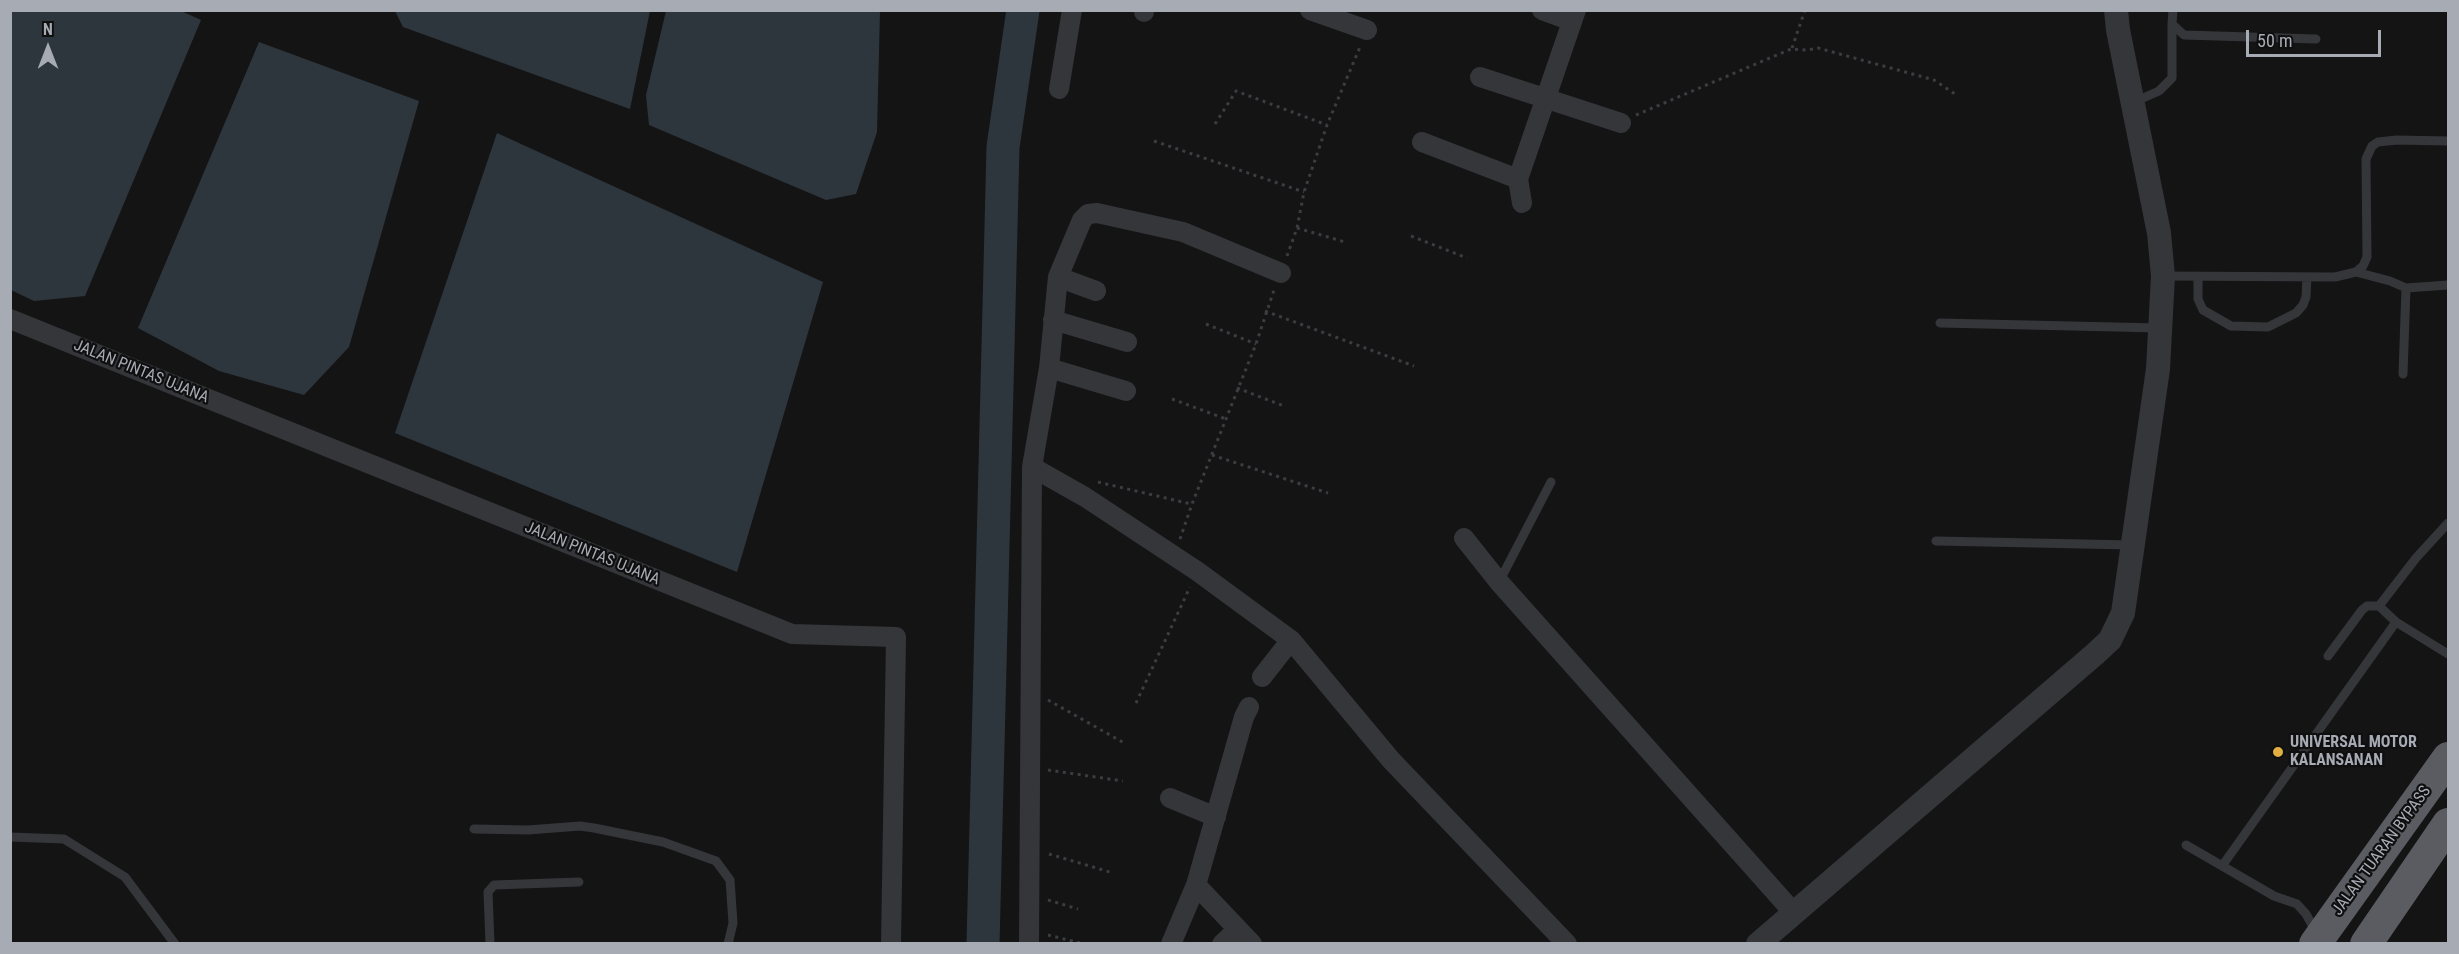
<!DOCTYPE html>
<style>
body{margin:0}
#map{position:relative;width:2459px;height:954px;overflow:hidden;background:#141415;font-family:"Roboto Condensed",sans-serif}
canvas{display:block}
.frame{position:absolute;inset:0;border:12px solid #a7abb4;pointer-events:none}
.north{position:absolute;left:18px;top:18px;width:60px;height:60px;-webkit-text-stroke:4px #0f0f10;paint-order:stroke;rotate:0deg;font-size:16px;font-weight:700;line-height:24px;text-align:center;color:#a7abb4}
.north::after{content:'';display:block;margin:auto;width:21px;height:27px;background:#a7abb4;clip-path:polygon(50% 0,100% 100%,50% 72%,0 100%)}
.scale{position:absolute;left:2246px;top:30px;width:135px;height:27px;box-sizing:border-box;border:3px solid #a7abb4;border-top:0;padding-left:8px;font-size:18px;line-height:21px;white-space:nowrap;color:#a7abb4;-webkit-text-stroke:4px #0f0f10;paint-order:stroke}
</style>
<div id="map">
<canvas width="2459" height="954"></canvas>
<div class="frame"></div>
<div class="north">N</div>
<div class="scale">50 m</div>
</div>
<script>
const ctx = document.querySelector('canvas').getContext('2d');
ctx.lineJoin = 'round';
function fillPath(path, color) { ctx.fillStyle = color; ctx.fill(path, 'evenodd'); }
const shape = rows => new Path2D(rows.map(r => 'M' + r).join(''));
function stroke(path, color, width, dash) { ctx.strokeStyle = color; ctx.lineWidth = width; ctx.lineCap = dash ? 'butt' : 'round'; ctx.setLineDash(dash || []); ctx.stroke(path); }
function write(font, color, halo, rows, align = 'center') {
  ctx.font = font + ' "Roboto Condensed",sans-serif'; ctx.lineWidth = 4.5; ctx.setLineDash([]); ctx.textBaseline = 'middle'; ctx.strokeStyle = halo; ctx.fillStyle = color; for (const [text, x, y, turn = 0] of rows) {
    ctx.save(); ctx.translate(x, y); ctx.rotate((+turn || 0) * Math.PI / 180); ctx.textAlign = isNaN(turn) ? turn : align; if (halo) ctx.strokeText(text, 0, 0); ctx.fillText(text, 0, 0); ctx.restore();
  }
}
fillPath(shape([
 [179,10,201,20,85,296,34,301,11,290,11,11],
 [395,11,650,11,630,109,403,27],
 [666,11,880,11,877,132,856,194,826,200,649,125,646,95],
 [259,42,419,101,349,347,304,395,219,371,138,328],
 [497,133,823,282,737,572,395,433]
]), '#2e363d');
stroke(shape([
 [983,944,1003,147,1023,10]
]), '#2e363d', 33);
stroke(shape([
 [1792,48,1805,10],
 [1636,115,1791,49,1807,50,1818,48,1934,80,1955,94],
 [1215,124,1236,91,1327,125],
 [1154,141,1304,192],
 [1297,228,1345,242],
 [1411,236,1467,258],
 [1287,256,1297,228,1304,192,1327,125,1360,47],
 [1265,311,1414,366],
 [1206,324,1256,344],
 [1237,388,1284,406],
 [1172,399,1226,419],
 [1212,455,1328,493],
 [1098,482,1191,504],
 [1180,539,1192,504,1256,344,1274,290],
 [1048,700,1126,744],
 [1136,703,1190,587],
 [1048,770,1123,781],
 [1049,854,1113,873],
 [1048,900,1078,909],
 [1048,935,1084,944]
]), '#3b3d41', 3, [3, 4.5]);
stroke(shape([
 [2173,10,2172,24,2184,35,2316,39],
 [2134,102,2159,91,2172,78,2172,24],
 [2356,272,2390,281,2406,288,2448,285],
 [2164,276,2335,277,2356,272,2363,266,2367,257,2366,159,2372,146,2378,142,2397,140,2448,141],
 [2198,276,2198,299,2203,310,2231,326,2268,327,2296,313,2303,305,2306,297,2307,277],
 [1940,323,2159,328],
 [2403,374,2406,288],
 [1936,541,2132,545],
 [1499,582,1551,482],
 [2396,622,2448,654],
 [2328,656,2362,610,2367,606,2379,606],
 [474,829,528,830,580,826,594,828,663,842,716,861,730,880,733,923,728,944],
 [10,837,64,839,125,877,175,944],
 [2186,845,2274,896,2297,904,2306,914,2316,932],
 [2222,866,2396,622,2379,606,2416,558,2448,523],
 [490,944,488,892,494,885,579,882]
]), '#35363a', 9);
stroke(shape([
 [1310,10,1367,30],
 [1542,10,1572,21],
 [1144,12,1144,10],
 [1480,77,1621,123],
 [1059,89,1072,10],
 [1422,142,1518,179],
 [1522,203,1518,179,1576,10],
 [1281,273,1183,232,1097,213,1088,214,1082,220,1058,277,1049,368,1032,467,1085,497,1197,571,1291,640,1391,760,1567,944],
 [1058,277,1096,291],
 [10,319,792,634,896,637,891,944],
 [1053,320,1127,342],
 [1049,368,1126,391],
 [1464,538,1499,582,1794,913],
 [1262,677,1291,640],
 [1170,798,1216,817],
 [1196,885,1252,944],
 [1029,944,1032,467],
 [1171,944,1196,885,1244,717,1249,707],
 [1222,944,1238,929]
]), '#35363a', 20);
stroke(shape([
 [1758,944,2095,654,2110,640,2123,613,2158,369,2163,276,2159,233,2118,30,2116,10]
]), '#35363a', 24);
stroke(shape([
 [2315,944,2448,758],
 [2366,944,2448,824]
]), '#5a5c62', 32);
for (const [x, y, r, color] of [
 [2278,752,6,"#e0ae41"]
]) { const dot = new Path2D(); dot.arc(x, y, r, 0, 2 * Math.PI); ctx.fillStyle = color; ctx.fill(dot); stroke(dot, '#0f0f10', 2); }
write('16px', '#a7abb4', '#0f0f10', [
 ["JALAN PINTAS UJANA",141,372,22],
 ["JALAN PINTAS UJANA",592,554,22],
 ["JALAN TUARAN BYPASS",2382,851,-54]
]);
write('bold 16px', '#a7abb4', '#0f0f10', [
 ["UNIVERSAL MOTOR",2290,743],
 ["KALANSANAN",2290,761]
], 'left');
</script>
